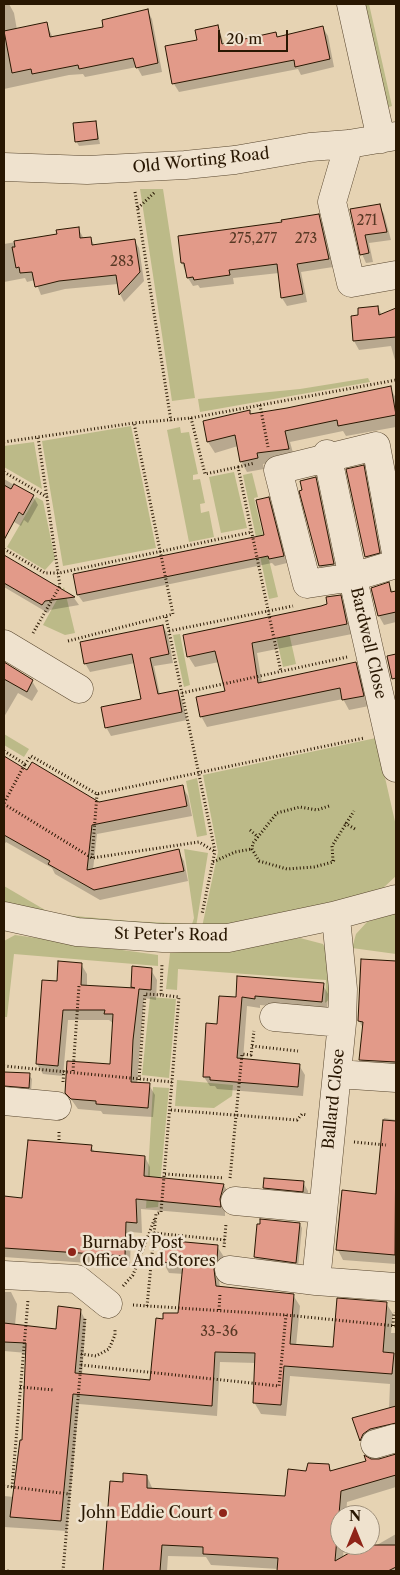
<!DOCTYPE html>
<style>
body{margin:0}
#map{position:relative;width:400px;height:1575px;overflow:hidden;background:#e6d3b3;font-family:"Libre Caslon Text",serif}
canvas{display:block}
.frame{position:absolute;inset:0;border:5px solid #291702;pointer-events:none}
.north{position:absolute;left:330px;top:1505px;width:50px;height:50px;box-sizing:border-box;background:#efe2ce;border:1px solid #a0917c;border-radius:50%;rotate:0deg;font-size:14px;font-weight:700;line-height:20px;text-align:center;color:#291702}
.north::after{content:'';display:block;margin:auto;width:18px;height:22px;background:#8f2418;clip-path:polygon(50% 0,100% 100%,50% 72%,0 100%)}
.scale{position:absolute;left:218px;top:30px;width:70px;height:22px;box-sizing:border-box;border:2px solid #291702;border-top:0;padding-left:6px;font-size:15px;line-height:18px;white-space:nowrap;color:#291702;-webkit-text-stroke:4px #efe2ce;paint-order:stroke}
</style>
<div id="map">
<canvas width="400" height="1575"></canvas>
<div class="frame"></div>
<div class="north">N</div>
<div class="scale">20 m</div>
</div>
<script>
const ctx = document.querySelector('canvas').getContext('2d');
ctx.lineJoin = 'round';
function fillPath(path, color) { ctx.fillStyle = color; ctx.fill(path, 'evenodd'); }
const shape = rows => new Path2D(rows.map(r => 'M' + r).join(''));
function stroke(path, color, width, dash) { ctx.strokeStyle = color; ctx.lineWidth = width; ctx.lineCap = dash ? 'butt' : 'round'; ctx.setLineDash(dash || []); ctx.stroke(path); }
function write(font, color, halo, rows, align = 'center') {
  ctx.font = font + ' "Libre Caslon Text",serif'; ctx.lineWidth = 5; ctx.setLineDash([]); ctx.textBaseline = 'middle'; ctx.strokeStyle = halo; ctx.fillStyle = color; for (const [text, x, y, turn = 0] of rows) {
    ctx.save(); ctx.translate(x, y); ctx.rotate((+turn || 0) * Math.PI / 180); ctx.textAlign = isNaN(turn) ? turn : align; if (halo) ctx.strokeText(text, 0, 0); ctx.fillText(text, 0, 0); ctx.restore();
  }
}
fillPath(shape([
 [364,4,369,4,392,106,389,107,385,100],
 [140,189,163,189,195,398,172,401],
 [368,378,370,382,200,412,198,399,300,389],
 [131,426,156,548,63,566,42,441],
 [180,427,181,433,189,432,198,474,193,475,193,480,200,479,205,503,200,504,201,513,209,511,214,537,189,542,167,430],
 [34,442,42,489,4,467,4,446],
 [234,472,247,528,221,533,209,477],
 [252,473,258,497,254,498,278,597,269,599,243,475],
 [36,497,43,501,55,559,45,570,7,547],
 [64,587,75,633,65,635,43,625],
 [285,615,296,664,283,667,272,618],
 [180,634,190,685,184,687,173,635],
 [4,734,29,749,24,757,4,745],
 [376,738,396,826,396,876,381,890,242,924,202,927,218,852,203,775],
 [197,778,207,835,197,837,186,781],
 [184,849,208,853,196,927,119,926,53,917,4,904,4,886,52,914,130,921,192,924,194,918],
 [396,913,396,954,352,948,356,934,367,922],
 [15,935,158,955,158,966,14,954,7,1017,4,1017,4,941],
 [300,938,323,944,334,965,332,997,325,1003,326,980,178,969,177,990,166,989,170,953,227,949],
 [150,997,176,999,169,1078,142,1075],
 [177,1080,233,1085,232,1096,214,1108,175,1106],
 [153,1087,169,1088,158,1207,146,1208]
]), '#bcba88');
fillPath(shape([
 [9,4,14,13,17,30,46,23,53,38,105,27,147,10,152,19,162,72,142,76,137,67,85,77,83,74,69,75,4,89,4,5],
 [218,26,224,44,276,33,278,38,323,28,328,36,334,67,301,75,298,69,179,92,174,84,198,41],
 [96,122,100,144,79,146,76,141],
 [379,206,384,214,391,240,369,243,373,262,366,263,362,254,351,210],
 [318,215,323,224,333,267,301,272,307,302,287,306,282,298,279,273,233,278,234,284,200,288,198,285,193,286,188,278,182,263,283,223],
 [78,228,84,239,90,238,95,246,134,240,139,248,144,281,124,302,120,294,118,284,65,289,41,295,35,280,27,282,25,278,4,282,4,244,58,235],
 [378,308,382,315,396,309,396,364,391,346,359,350,354,341,352,317,360,316],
 [390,388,396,398,396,427,346,436,343,431,290,442,295,460,263,464,264,469,247,472,241,461,238,446,215,453,208,442,204,422,249,412,251,416],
 [363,467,382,557,368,561,366,557],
 [315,478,318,483,336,568,323,570,320,566,301,492],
 [4,479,33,496,38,505,28,523,24,520,21,526,4,516],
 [268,499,273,506,287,563,275,566,272,563,83,602,78,595,265,536],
 [4,557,74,598,79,605,50,610,48,613,4,587],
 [389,584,393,592,396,592,396,622,384,625,379,616,373,589],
 [340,596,346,607,352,634,257,653,262,683,355,663,361,674,369,706,349,710,343,699,207,727,201,716,226,692,219,662,195,667,188,656,329,605],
 [163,626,168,635,173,663,154,666,160,695,177,692,182,700,187,720,111,736,106,727,142,700,135,663,90,672,85,663],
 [396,655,396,684,388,657],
 [4,664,32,681,38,691,32,701,18,693,4,717],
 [4,758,27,772,98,803,182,786,188,796,192,816,97,834,93,870,178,851,184,861,188,881,100,900,55,874,52,868,6,842,4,845],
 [362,960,396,962,396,1069,365,1066,361,1060,363,1028,359,1021],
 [81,964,87,974,87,987,133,989,132,987,151,970,157,980,156,1000,144,998,137,1084,149,1085,155,1095,153,1117,103,1114,101,1111,78,1109,66,1092,111,1066,114,1024,109,1020,68,1020,63,1076,43,1074,37,1064,58,982],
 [239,977,323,985,328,994,327,1011,260,1005,260,1008,247,1006,243,1060,299,1065,305,1075,303,1096,217,1089,215,1086,210,1086,204,1077,218,1025,238,998],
 [4,1073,29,1075,32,1079,31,1092,4,1091],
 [384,1118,396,1120,396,1264,343,1260,338,1250,377,1195],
 [91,1147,95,1152,145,1157,150,1167,150,1178,224,1185,229,1195,225,1210,225,1216,141,1209,142,1233,131,1232,130,1266,4,1257,4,1197,24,1199],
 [303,1182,308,1191,308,1200,269,1196,264,1188],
 [300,1224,302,1228,298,1267,258,1261,255,1257],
 [217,1246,224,1257,223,1272,219,1280,220,1288,293,1295,300,1306,296,1346,335,1349,386,1303,393,1314,391,1333,396,1333,396,1436,367,1451,354,1419,389,1409,390,1384,290,1376,286,1416,261,1414,254,1402,256,1363,220,1362,217,1416,79,1404,67,1531,4,1527,4,1496,14,1497,23,1442,27,1353,4,1351,4,1292,11,1292,17,1304,15,1325,57,1330,80,1310,86,1321,82,1375,152,1381,164,1320,179,1314,184,1274,169,1273,163,1262],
 [396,1455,396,1487,347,1502,346,1515,340,1515,340,1545,344,1545,343,1558,365,1545,370,1549,396,1534,396,1571,348,1571,343,1564,343,1571,279,1571,279,1569,211,1565,206,1557,168,1556,167,1571,104,1571,111,1482,124,1483,147,1476,153,1490,286,1498,307,1472,328,1466,332,1472,370,1460]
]), '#0003');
const building = shape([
 [148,9,158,63,136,68,133,58,79,69,78,65,32,74,31,69,12,73,4,31,47,22,50,37,103,27,102,20,148,9],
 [218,25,222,44,276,32,277,37,323,26,330,59,295,67,294,60,172,84,165,46,197,40,195,30,218,25],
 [96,121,98,139,75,142,73,123,96,121],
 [380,204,387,232,365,235,369,253,360,255,350,209,380,204],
 [319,214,329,259,297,264,303,294,281,298,277,264,229,270,230,275,194,280,193,277,187,278,184,263,181,263,178,236,282,222,281,220,319,214],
 [79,227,80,238,91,237,92,245,135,239,140,272,119,295,116,275,59,281,35,287,32,272,20,273,19,267,16,268,12,247,15,247,14,241,57,234,56,230,79,227],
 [378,306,379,315,396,308,396,337,353,341,351,316,358,315,358,308,378,306],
 [391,386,396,415,338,426,337,420,285,431,289,449,257,453,258,458,240,462,235,435,207,442,203,421,250,410,250,414,287,408,391,386],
 [364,465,380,553,365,557,346,469,364,465],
 [316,477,334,564,319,566,299,491,302,490,300,481,316,477],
 [14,484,34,495,23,515,19,512,4,540,4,485,11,489,14,484],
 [269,497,284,556,269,559,268,556,77,595,73,574,264,535,256,500,269,497],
 [4,555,75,597,45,601,42,605,4,583,4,555],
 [389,582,391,592,396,591,396,612,378,616,371,588,389,582],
 [341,595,347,624,252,643,258,683,356,662,364,696,342,700,340,688,200,717,196,697,225,691,215,651,187,657,183,635,321,606,327,604,326,597,341,595],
 [163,625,169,654,150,658,158,694,178,690,182,712,105,728,101,707,141,699,132,654,84,664,80,642,163,625],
 [396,654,396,678,392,679,387,656,396,654],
 [4,662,33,680,27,692,4,679,4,662],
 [4,756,27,770,32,762,99,802,183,785,187,806,92,825,87,870,179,849,184,871,94,890,48,864,50,861,4,835,4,756],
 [361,959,396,961,396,1062,359,1060,363,1022,358,1021,361,959],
 [58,961,82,963,81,985,135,988,131,987,132,966,152,968,151,990,139,989,133,1040,131,1082,150,1083,148,1108,96,1104,96,1101,71,1099,65,1093,67,1061,110,1064,113,1014,104,1014,105,1010,63,1010,58,1066,36,1064,42,980,57,981,58,961],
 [237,976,324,983,322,1002,255,996,255,999,242,997,237,1058,300,1064,298,1087,210,1080,210,1077,203,1077,206,1023,217,1024,219,996,236,997,237,976],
 [4,1072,30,1073,29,1088,4,1086,4,1072],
 [383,1120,396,1121,395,1255,336,1250,342,1190,376,1194,383,1120],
 [28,1140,92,1145,91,1151,145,1156,144,1176,224,1184,220,1199,221,1207,136,1199,137,1223,126,1222,125,1256,4,1248,4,1196,22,1198,28,1140],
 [264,1178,304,1181,303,1192,263,1188,264,1178],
 [260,1219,300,1223,296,1263,254,1257,257,1224,260,1224,260,1219],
 [163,1240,218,1245,217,1260,214,1269,216,1286,294,1294,290,1344,333,1347,337,1298,387,1302,383,1352,394,1353,392,1374,284,1366,281,1405,253,1403,255,1353,215,1352,212,1406,73,1394,61,1521,10,1517,20,1440,22,1440,26,1343,4,1342,4,1323,56,1329,58,1306,81,1309,75,1373,150,1380,156,1318,163,1319,163,1313,178,1313,183,1264,162,1262,163,1240],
 [396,1406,396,1423,370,1429,363,1434,360,1441,352,1418,396,1406],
 [396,1454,396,1475,341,1491,335,1561,363,1545,396,1545,396,1567,388,1571,277,1571,278,1558,203,1554,203,1547,162,1545,160,1571,103,1571,110,1481,123,1482,123,1473,147,1475,147,1488,285,1496,288,1469,306,1471,308,1463,329,1464,330,1471,366,1461,364,1455,371,1459,379,1459,396,1454]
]);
fillPath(building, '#e29a89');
stroke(building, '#291702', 1);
const minor = shape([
 [351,4,381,139],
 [349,144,332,202,351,283,396,275],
 [4,167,87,170,185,165,235,160,310,147,349,144,396,136],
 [327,454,356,592,396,768],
 [396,553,376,446,278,470,307,584,353,577,396,564],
 [4,644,79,689],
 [4,916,77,932,163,938,228,938,333,916,396,899],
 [274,1017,342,1023],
 [337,1074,396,1078],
 [4,1101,57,1106],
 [235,1201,322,1209],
 [229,1270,316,1281,395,1287],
 [4,1275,77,1279,108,1304],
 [316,1281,342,1023,343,989,337,928,333,916],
 [375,1444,396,1438]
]);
stroke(minor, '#58462e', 29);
stroke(shape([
 [135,192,171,421],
 [138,208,155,192],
 [260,405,268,447],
 [191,418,205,474,238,467,281,672],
 [4,442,134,423,191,418,396,380,396,382],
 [238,467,255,463],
 [4,472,47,497],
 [4,549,45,573,59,573,252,532],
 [166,617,215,851,202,914],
 [169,631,293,606],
 [33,633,60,586,38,437],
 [68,641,173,614,134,423],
 [182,693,347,657],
 [4,751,25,764,31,756,97,794,364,738],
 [4,803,25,764],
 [4,804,92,858,199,842,214,851],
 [329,806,317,810,300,807,277,813,253,843,252,849,259,861,287,869,314,867,333,862,335,858],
 [345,823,355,829],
 [250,830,258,837],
 [92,858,97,794],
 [333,861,332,846,354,811],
 [213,862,235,852,252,849],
 [252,1046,298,1051],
 [4,1066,172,1082],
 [73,1071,79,986],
 [139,1080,145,994,161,995],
 [63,1082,64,1070],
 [171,1110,297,1120,302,1114,307,1115],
 [59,1140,59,1131],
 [354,1142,386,1145],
 [165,1174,224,1178],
 [230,1178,242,1054,251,1055,254,1031],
 [154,1233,225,1240],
 [224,1247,226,1224],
 [123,1286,133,1275,155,1218],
 [133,1305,286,1315,396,1326],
 [147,1306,156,1214,161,1212,179,997,161,995,162,963],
 [219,1310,220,1293],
 [393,1326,394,1312],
 [81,1354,96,1356,109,1349,115,1335,115,1328],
 [81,1365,279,1386,286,1315],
 [20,1387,54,1390],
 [4,1486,69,1494],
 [12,1487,28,1300],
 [4,1571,10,1571],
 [63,1571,85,1318]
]), '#291702', 3, [1, 2.5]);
stroke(minor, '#efe2ce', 28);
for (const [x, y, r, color] of [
 [72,1252,5,"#8f2418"],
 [223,1513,5,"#8f2418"]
]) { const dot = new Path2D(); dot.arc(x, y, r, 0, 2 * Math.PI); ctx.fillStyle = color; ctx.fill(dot); stroke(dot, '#efe2ce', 2); }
write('14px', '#573824', null, [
 ["271",367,221],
 ["275,277",253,239],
 ["273",306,239],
 ["283",122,262],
 ["33-36",219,1332]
]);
write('16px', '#291702', '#efe2ce', [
 ["Old Worting Road",201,161,-6],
 ["Bardwell Close",368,643,77],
 ["St Peter's Road",171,935,1],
 ["Ballard Close",334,1099,-84]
]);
write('16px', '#291702', '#efe2ce', [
 ["Burnaby Post",82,1243],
 ["Office And Stores",82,1261],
 ["John Eddie Court",213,1513,"right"]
], 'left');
</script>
